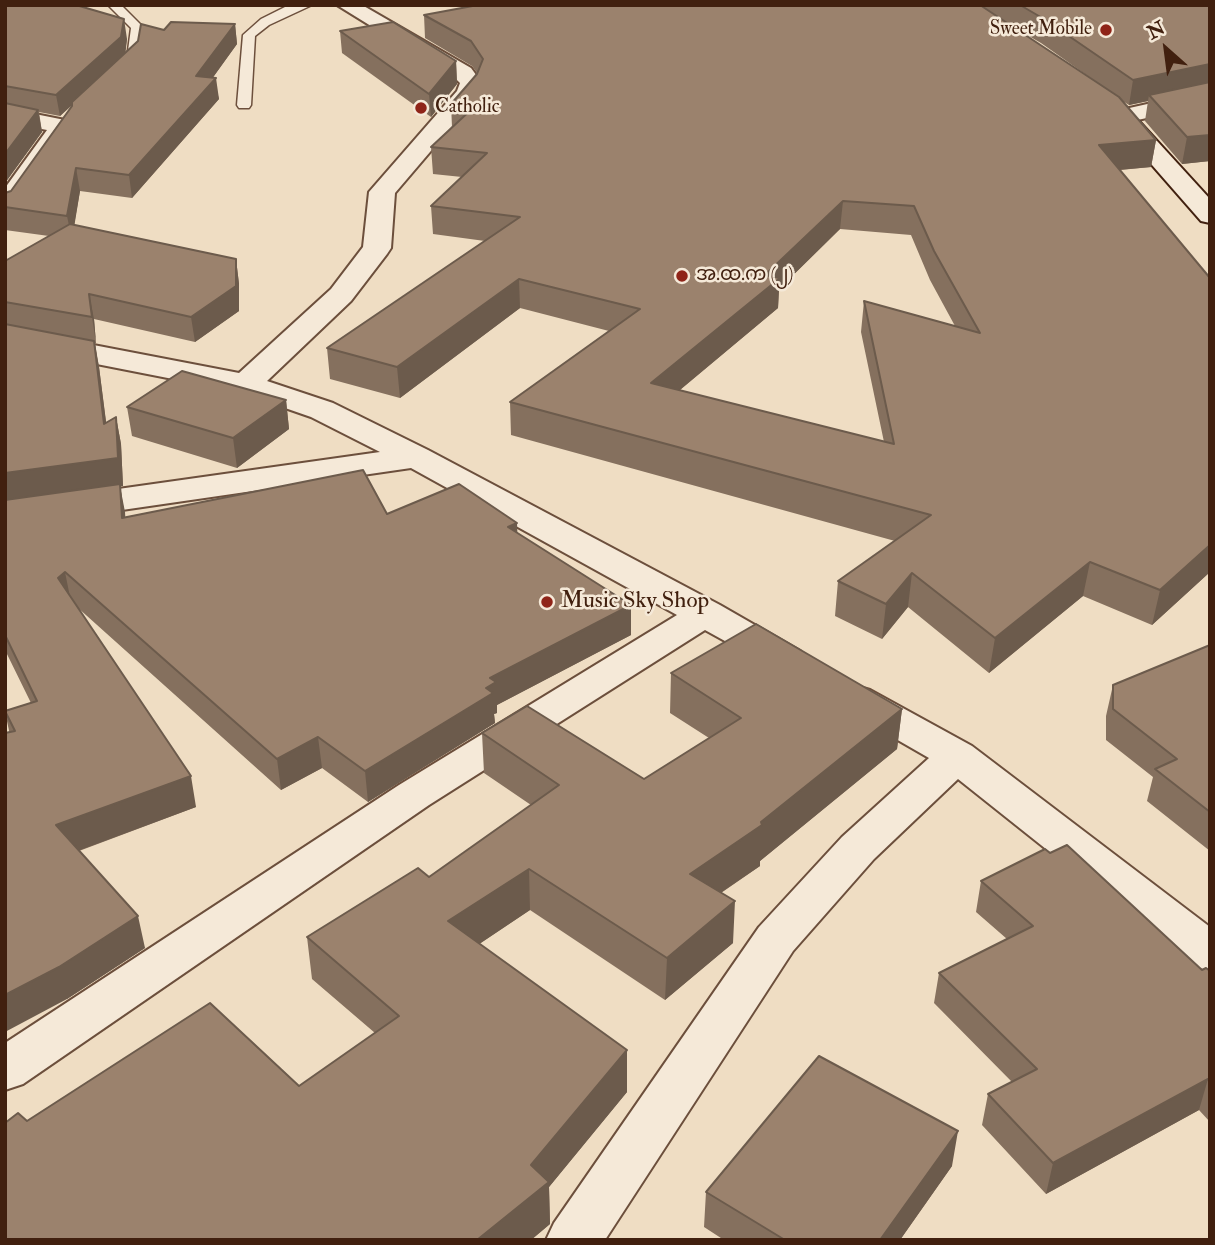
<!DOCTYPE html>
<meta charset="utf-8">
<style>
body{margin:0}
#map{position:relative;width:1215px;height:1245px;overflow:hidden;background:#efddc3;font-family:"IM FELL Double Pica",serif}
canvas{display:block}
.frame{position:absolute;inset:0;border:7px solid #41200f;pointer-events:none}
.north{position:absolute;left:1131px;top:14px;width:70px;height:70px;-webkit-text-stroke:5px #f5e9d8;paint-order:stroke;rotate:332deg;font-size:19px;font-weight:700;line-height:28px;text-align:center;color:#41200f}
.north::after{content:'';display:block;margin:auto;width:24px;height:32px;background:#41200f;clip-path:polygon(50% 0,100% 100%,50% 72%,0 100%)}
</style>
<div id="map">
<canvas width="1215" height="1245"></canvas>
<div class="frame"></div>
<div class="north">N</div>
</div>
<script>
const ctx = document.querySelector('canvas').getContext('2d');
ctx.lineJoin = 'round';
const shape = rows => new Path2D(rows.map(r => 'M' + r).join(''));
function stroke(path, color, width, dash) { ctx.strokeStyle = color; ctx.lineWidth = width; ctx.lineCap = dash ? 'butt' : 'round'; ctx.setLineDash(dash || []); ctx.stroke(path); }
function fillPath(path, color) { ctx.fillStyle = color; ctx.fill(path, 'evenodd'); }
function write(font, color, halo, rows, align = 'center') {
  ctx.font = font + ' "IM FELL Double Pica","Noto Sans Myanmar",serif'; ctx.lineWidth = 5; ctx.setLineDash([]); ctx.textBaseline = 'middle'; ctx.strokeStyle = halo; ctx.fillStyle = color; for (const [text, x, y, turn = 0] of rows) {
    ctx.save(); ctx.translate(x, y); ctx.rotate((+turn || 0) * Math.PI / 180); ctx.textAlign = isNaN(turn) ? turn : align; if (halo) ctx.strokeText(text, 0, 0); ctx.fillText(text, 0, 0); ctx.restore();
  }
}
const service = shape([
 [108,5,121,5,143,27,139,59,128,72,118,72,116,69,127,58,131,28,108,5],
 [289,5,312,5,269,25,255,36,251,105,249,108,239,108,237,105,243,35,261,19,289,5]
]);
const minor = shape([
 [337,5,362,5,471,68,482,83,476,98,395,193,391,248,387,254,351,301,267,381,333,403,428,450,720,605,800,651,806,659,800,667,786,671,772,667,705,630,429,805,23,1084,5,1090,5,1043,399,785,677,615,411,468,5,527,5,505,380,452,311,417,239,392,5,346,5,328,239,373,331,289,363,247,369,192,457,91,460,83,455,78,337,5],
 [5,108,70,121,74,126,14,213,5,215,5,188,47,130,5,122,5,108],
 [856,686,870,690,972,746,1210,927,1210,971,1193,966,958,779,874,859,793,951,605,1240,546,1240,554,1223,759,927,842,837,929,758,842,708,836,699,842,690,856,686]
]);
const tertiary = shape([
 [1210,90,1210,104,1124,123,1116,121,1112,116,1116,111,1210,90]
]);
const secondary = shape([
 [1118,105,1126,107,1210,199,1210,223,1201,221,1110,117,1106,112,1110,107,1118,105]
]);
stroke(service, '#6c4f3c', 3);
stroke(minor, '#6c4f3c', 4);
stroke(tertiary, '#6c4f3c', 4);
stroke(secondary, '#41200f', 4);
fillPath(service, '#f5e9d8');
fillPath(minor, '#f5e9d8');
fillPath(tertiary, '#f5e9d8');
fillPath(secondary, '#f5e9d8');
fillPath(shape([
 [5,5,127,39,125,52,164,30,235,24,237,44,213,77,219,99,132,198,80,191,74,225,236,259,239,284,239,311,195,342,94,319,96,343,95,343,99,367,106,423,116,417,121,444,123,486,120,486,125,517,387,514,517,533,631,635,497,705,497,713,494,714,495,723,368,802,322,768,281,790,77,607,196,807,79,851,145,948,67,999,5,712,31,703,5,650,5,261,49,236,5,230,5,193,11,191,72,105,60,116,39,112,42,132,5,183],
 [478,5,1210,5,1210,161,1182,164,1145,121,1148,101,1129,105,1121,100,1156,140,1151,167,1120,170,1210,278,1210,572,1152,625,1083,596,989,673,908,607,882,639,835,616,838,581,895,541,511,435,510,402,609,331,520,308,400,398,330,379,327,348,485,241,433,234,431,206,462,177,433,174,431,147,452,127,451,104,477,73,472,66,425,38,424,15],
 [1008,24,1041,43,1095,81],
 [840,229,911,235,930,280,955,326,864,301,861,332,884,442,680,390,778,308,779,289],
 [340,31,456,61,457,84,431,117,342,53],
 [286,400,289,429,237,468,132,436,127,407],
 [1210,645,1210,851,1147,801,1153,777,1106,740,1106,716,1113,685],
 [671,673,902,709,897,749,760,861,760,866,721,893,733,943,665,1000,530,910,479,944,627,1050,627,1092,549,1187,550,1224,531,1240,5,1240,27,1121,299,1086,375,1033,312,979,307,937,429,877,531,805,484,773,482,733,644,779,709,738,670,713],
 [981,881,1202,970,1210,971,1210,1122,1199,1110,1046,1194,982,1125,988,1094,1012,1082,934,1003,939,973,1007,939,976,912],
 [952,1166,900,1240,724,1240,704,1227,706,1192]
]), '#85705e');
fillPath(shape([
 [124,19,127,39,125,57,60,116,56,95],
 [235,24,237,44,199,97,196,76],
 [456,61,457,84,431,117,429,94],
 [1210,64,1210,88,1149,95,1148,101,1129,105,1133,80],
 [216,78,219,99,132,198,129,175],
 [38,110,42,132,5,183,5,154],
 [1210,135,1210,161,1182,164,1187,137],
 [1156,140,1151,167,1095,172,1099,145],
 [76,168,80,191,72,240,67,216],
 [843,201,840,229,779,289,778,308,651,414,651,383],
 [236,259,239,284,239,311,195,342,191,317],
 [519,279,520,308,400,398,397,367],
 [89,294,94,319,96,343,92,317],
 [94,341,99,367,110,452,104,424],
 [286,400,289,429,237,468,233,438],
 [116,417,121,444,123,486,120,486,125,512,127,547,5,502,5,473,118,458],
 [517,523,518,551,508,527],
 [1210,545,1210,572,1152,625,1160,590],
 [1090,562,1083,596,989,673,995,638],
 [65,572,71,602,58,578],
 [912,573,908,607,882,639,886,604],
 [631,605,631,635,497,705,497,713,494,714,495,723,368,802,365,771,486,688,490,678],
 [902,709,897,749,760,861,760,866,688,915,690,874,761,822],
 [318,737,322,768,281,790,277,759],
 [191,776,196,807,64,856,56,825],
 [529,869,530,910,451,963,448,921],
 [735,901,733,943,665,1000,667,958],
 [138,916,145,948,67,999,5,1032,5,995],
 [627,1050,627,1092,549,1187,550,1224,531,1240,477,1240,531,1165],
 [1208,1079,1199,1110,1046,1194,1053,1163],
 [958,1131,952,1166,900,1240,880,1240]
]), '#6c5b4c');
const building = shape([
 [5,5,76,5,124,19,121,37,56,95,5,86,5,5],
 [478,5,980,5,1119,97,1156,140,1099,145,1210,278,1210,545,1160,590,1090,562,995,638,912,573,886,604,838,581,931,515,510,402,640,309,519,279,397,367,327,348,520,217,431,206,487,153,431,147,474,107,451,104,477,74,483,59,471,41,424,15,478,5],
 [843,201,914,206,934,251,980,333,864,301,894,444,651,383,780,278,765,275,843,201],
 [1020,5,1210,5,1210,64,1133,80,1044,19,1020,5],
 [171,22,235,24,196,76,216,78,129,175,76,168,67,216,5,207,5,193,11,191,72,106,72,102,138,41,141,24,164,30,171,22],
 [393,22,456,61,429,94,340,31,393,22],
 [1210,82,1210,135,1187,137,1149,95,1210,82],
 [5,103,38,110,5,154,5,103],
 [70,224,236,259,236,286,191,317,89,294,92,317,5,302,5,261,70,224],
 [5,324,94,341,104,424,116,417,118,458,5,473,5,324],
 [182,371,286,400,233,438,127,407,182,371],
 [363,470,387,514,459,484,517,523,508,527,631,605,490,678,496,682,486,688,493,693,365,771,318,737,277,759,65,572,58,578,191,776,56,825,138,916,59,967,5,995,5,733,15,731,5,711,37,701,5,635,5,500,120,484,122,518,363,470],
 [756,624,902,709,761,822,762,825,690,874,735,901,667,958,529,869,448,921,627,1050,531,1165,549,1182,477,1240,5,1240,5,1123,18,1113,27,1121,210,1003,299,1086,399,1016,307,937,418,868,429,877,559,785,482,733,527,706,644,779,741,718,671,673,756,624],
 [1210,645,1210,812,1155,769,1177,759,1113,709,1113,685,1210,645],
 [1067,845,1202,970,1206,968,1210,971,1210,1081,1208,1079,1053,1163,988,1094,1037,1069,939,973,1033,926,981,881,1045,849,1050,853,1067,845],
 [819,1056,958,1131,880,1240,785,1240,706,1192,819,1056]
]);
fillPath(building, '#9b826d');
stroke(building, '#6c5b4c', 2);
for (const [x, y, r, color] of [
 [1106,30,7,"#8f2418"],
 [421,108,7,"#8f2418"],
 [682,276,7,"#8f2418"],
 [547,602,7,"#8f2418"]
]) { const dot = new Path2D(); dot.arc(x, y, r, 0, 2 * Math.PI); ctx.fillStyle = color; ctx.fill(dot); stroke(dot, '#f5e9d8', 2.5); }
write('19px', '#41200f', '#f5e9d8', [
 ["Sweet Mobile",1092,30,"right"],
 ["Catholic",435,108],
 ["အ.ထ.က (၂)",696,276]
], 'left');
write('23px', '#41200f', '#f5e9d8', [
 ["Music Sky Shop",561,602]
], 'left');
</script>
